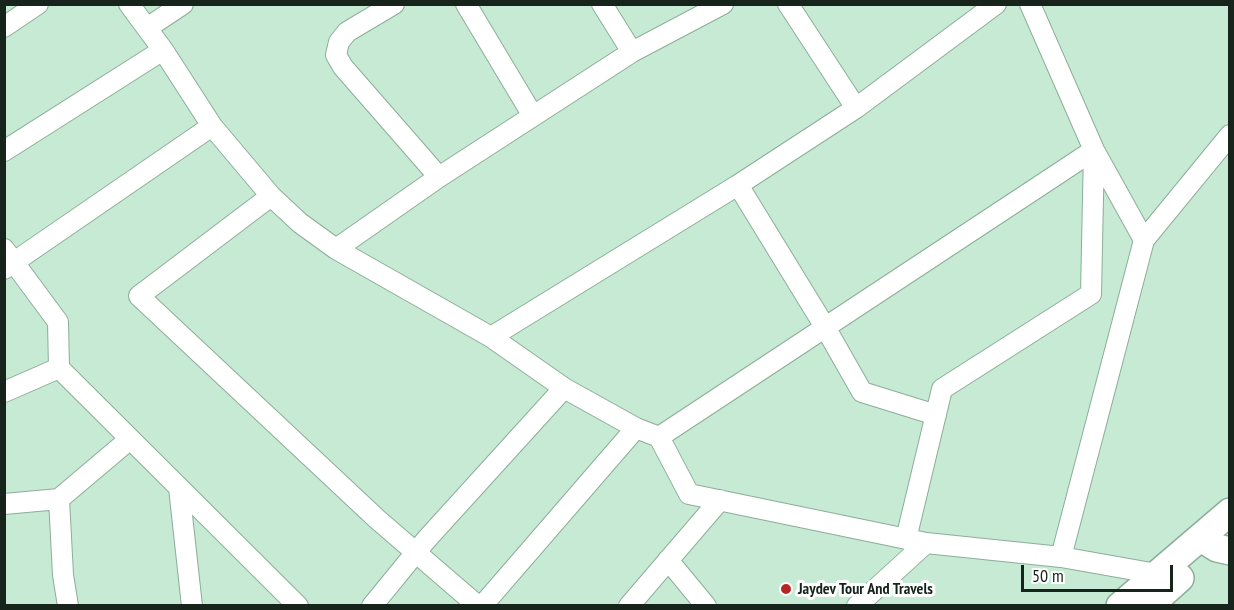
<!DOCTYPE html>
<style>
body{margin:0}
#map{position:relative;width:1234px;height:610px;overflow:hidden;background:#c6ead3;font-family:"PT Sans Narrow",sans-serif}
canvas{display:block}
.frame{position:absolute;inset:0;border:6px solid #17241c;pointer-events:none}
.scale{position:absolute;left:1021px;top:565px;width:152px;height:27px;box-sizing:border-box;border:3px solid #17241c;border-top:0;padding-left:8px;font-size:18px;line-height:21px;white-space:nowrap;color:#17241c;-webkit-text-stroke:4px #fff;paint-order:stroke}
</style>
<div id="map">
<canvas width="1234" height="610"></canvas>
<div class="frame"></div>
<div class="scale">50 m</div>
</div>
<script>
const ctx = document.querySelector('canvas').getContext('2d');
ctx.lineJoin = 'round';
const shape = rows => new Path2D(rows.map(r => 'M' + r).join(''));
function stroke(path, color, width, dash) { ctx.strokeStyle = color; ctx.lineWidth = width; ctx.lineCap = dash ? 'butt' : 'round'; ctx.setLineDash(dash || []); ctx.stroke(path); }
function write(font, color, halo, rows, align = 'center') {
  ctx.font = font + ' "PT Sans Narrow",sans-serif'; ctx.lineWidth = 6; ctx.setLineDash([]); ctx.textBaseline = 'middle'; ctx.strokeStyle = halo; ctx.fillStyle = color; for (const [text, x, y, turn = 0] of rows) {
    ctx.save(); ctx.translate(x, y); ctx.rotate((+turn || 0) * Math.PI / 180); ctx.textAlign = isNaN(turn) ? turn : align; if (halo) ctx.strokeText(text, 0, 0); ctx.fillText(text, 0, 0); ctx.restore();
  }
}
const street = shape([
 [129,4,163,50,212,126,271,196,300,223,336,249,491,337,564,388,636,428,659,437,689,494,926,543,1061,557,1157,574],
 [394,4,347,32,339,42,336,55,343,67,439,177],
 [466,4,533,116],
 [602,4,632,52],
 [788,4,856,108],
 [1030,4,1094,150,1144,240],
 [4,27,38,4],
 [147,28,183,4],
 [4,151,163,50],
 [738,185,825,327,862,392,936,415],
 [271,196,139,296,377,519,478,606],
 [4,249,58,322,59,368,298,606],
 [336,249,439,177,632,52,723,4],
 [4,269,212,126],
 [491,337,738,185,856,108,996,4],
 [4,392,59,368],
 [659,437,1094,150],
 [179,488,192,606],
 [59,499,63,575,68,606],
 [4,504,59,499,130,439],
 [906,539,942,389,1091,294,1094,150],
 [1061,557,1144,240,1230,135],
 [668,560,706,606],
 [372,606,426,540,564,388],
 [482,606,636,428],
 [629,606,720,500],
 [857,606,926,543]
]);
const secondary = shape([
 [1201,538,1217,548,1230,551],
 [1120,606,1230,512],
 [1149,606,1180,578]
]);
stroke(street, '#8cae99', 22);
stroke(secondary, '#8cae99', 30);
stroke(street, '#fff', 20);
stroke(secondary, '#fff', 27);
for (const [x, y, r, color] of [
 [786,589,6,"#b62723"]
]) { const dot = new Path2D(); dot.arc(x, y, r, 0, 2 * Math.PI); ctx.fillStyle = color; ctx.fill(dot); stroke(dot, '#fff', 2); }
write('bold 16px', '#17241c', '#fff', [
 ["Jaydev Tour And Travels",798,589]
], 'left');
</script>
